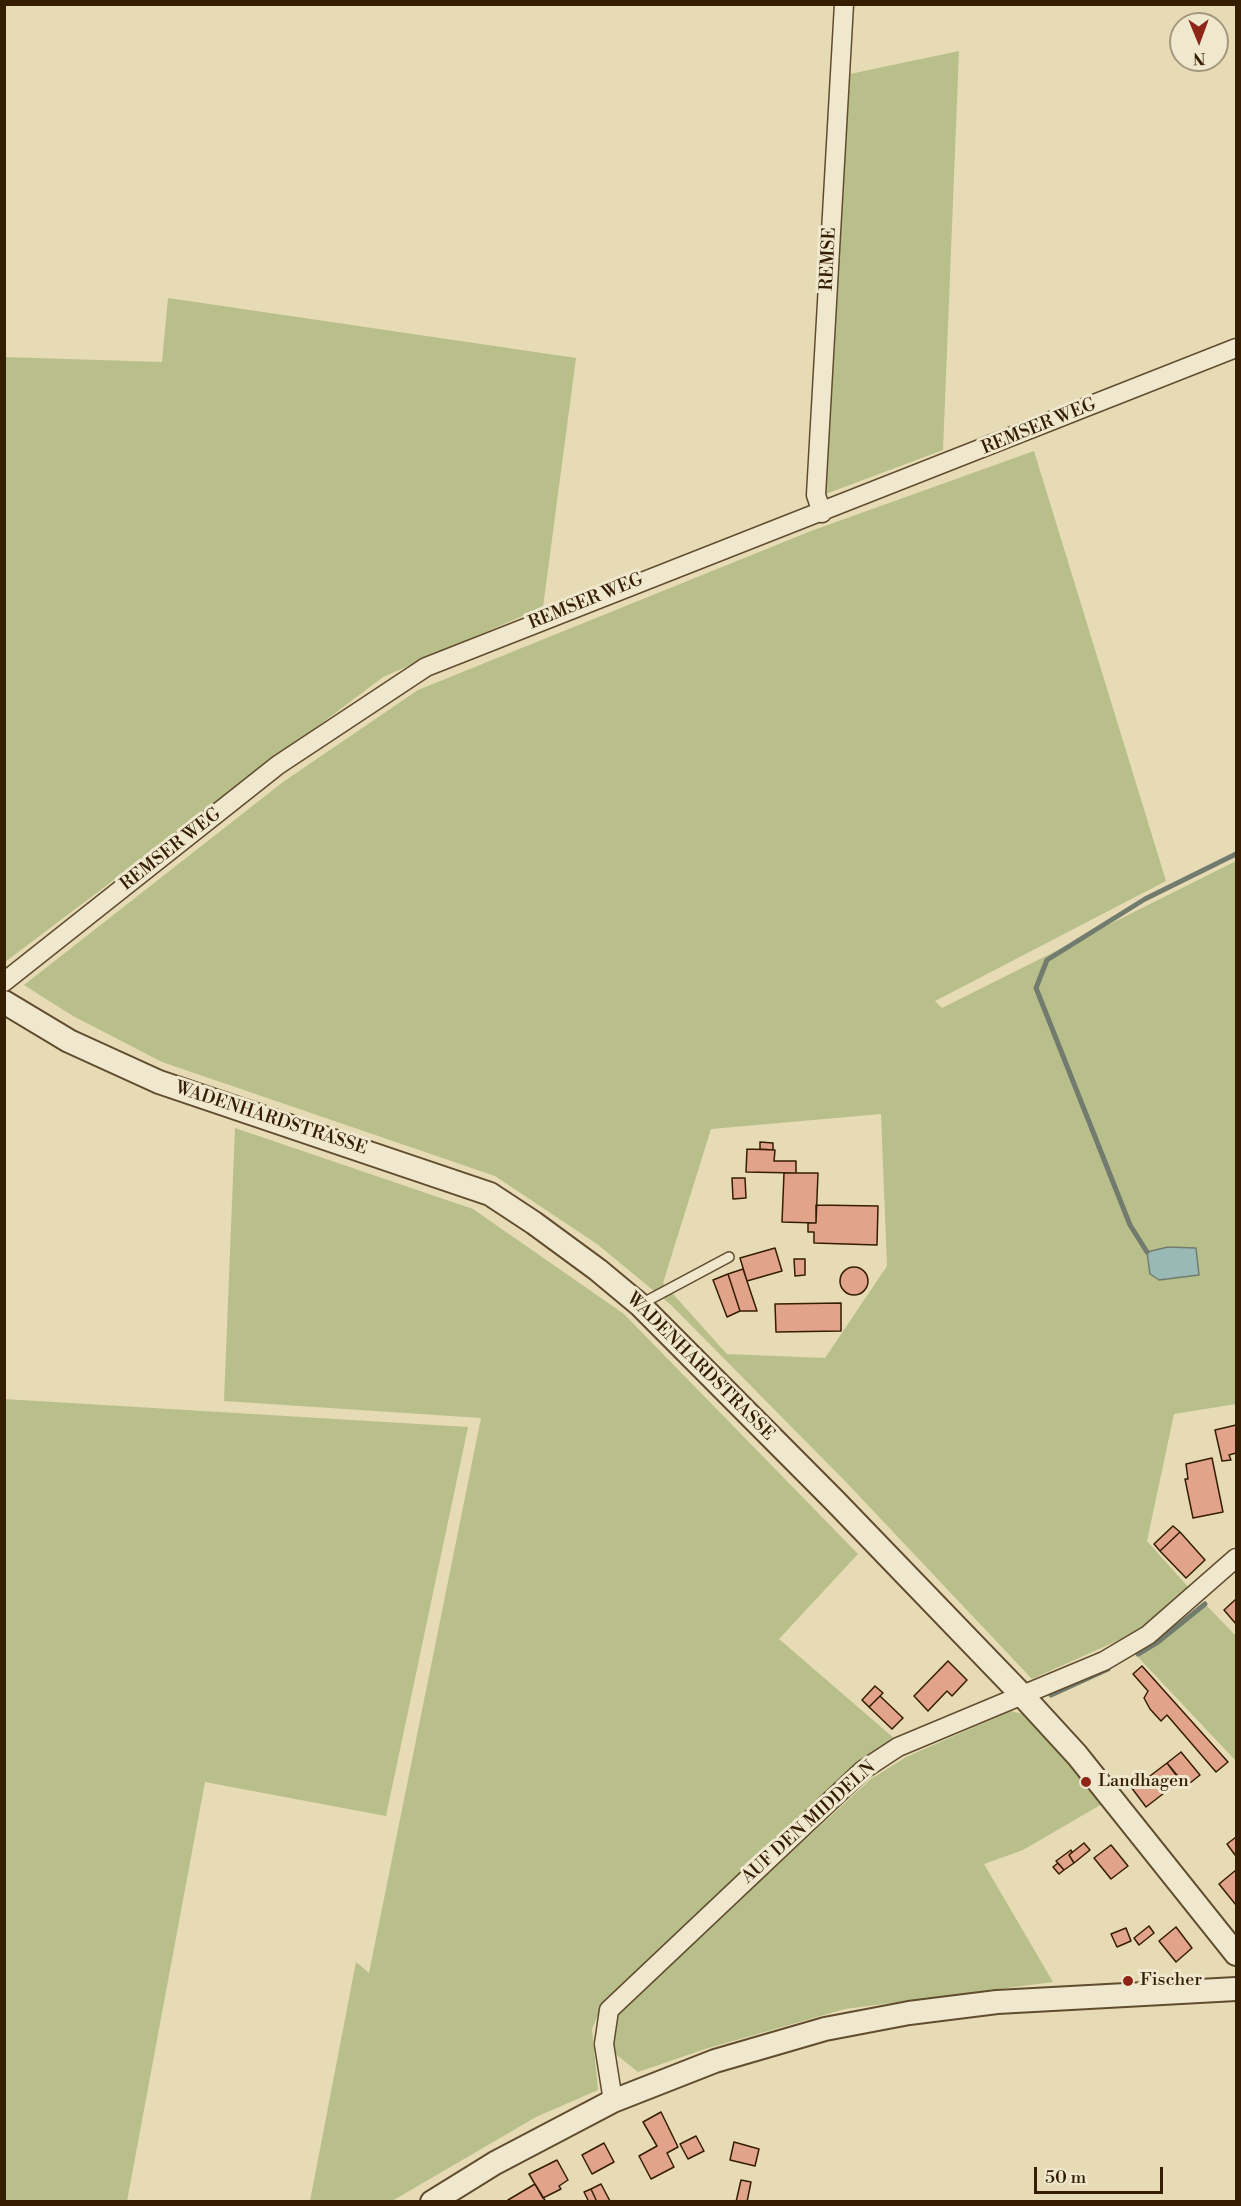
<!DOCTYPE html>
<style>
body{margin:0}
#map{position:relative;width:1241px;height:2206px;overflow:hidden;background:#e6dbb4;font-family:"Libre Bodoni",serif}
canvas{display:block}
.frame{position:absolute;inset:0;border:6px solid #351d02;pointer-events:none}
.north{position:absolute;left:1169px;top:12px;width:60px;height:60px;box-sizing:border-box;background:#efe8ce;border:2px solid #a5977c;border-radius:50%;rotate:179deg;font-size:16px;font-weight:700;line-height:24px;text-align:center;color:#351d02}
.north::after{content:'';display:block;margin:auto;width:21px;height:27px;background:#8f2418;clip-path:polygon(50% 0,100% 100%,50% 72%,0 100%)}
.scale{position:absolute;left:1034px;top:2167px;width:129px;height:27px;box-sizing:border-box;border:3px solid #351d02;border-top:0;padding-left:8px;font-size:18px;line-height:21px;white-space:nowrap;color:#351d02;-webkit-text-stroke:4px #efe8ce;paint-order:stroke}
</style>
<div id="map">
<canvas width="1241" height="2206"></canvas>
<div class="frame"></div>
<div class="north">N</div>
<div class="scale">50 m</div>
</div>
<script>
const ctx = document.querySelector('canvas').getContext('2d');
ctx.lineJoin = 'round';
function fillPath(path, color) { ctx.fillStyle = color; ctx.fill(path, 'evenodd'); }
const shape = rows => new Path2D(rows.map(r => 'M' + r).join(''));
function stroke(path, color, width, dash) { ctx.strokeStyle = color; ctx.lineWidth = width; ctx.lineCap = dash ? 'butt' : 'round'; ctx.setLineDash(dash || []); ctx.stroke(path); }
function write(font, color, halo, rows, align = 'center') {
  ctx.font = font + ' "Libre Bodoni",serif'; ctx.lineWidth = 6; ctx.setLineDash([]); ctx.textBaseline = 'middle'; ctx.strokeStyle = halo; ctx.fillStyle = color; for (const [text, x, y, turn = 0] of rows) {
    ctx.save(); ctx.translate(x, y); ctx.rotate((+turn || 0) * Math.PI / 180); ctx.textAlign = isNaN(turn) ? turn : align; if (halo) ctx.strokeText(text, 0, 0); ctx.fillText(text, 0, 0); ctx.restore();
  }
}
fillPath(shape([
 [959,51,943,450,823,495,845,75],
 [168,298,576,358,543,607,383,677,5,962,4,357,162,362],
 [1034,451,1166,881,935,1001,942,1008,1236,861,1236,1404,1174,1414,1147,1541,1190,1589,1146,1628,1032,1679,845,1481,671,1305,597,1244,495,1176,162,1062,73,1016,24,985,283,782,418,690,811,531],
 [881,1114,887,1266,825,1358,727,1354,663,1283,711,1129],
 [235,1128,473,1209,624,1314,858,1554,779,1639,895,1739,602,2006,592,2029,598,2090,536,2117,392,2201,310,2201,356,1962,369,1973,481,1418,224,1401],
 [4,1399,468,1427,386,1816,205,1782,127,2201,5,2201],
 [1206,1605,1236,1636,1236,1761,1137,1656,1158,1645],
 [1011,1711,1026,1715,1102,1804,1023,1850,984,1864,1053,1982,845,2009,705,2049,638,2072,613,2052,618,2012,871,1779,906,1757]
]), '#b8bf8b');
const water = shape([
 [1168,1247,1196,1248,1199,1275,1159,1280,1150,1274,1147,1252,1168,1247]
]);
fillPath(water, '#99b9b6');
stroke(water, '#717b6e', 1.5);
stroke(shape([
 [1147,1252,1130,1225,1036,988,1047,960,1145,899,1236,854],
 [1138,1654,1158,1642,1205,1604],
 [1051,1695,1108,1669]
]), '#717b6e', 5);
const building = shape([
 [760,1142,773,1143,773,1150,760,1149,760,1142],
 [747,1149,775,1150,774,1161,796,1161,796,1173,746,1172,747,1149],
 [784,1173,818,1173,816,1223,782,1222,784,1173],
 [732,1178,745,1178,746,1198,733,1199,732,1178],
 [816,1205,878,1206,877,1245,814,1243,814,1232,808,1232,808,1223,816,1223,816,1205],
 [775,1248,782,1271,747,1281,740,1258,775,1248],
 [794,1259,805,1259,805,1275,795,1276,794,1259],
 '840 1281a14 14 0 1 1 28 0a14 14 0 1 1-28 0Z',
 [743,1269,757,1311,740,1311,728,1274,743,1269],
 [728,1274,740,1311,727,1317,713,1280,728,1274],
 [841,1303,841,1331,776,1332,775,1304,841,1303],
 [1236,1425,1236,1453,1229,1455,1231,1460,1222,1461,1215,1430,1236,1425],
 [1212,1458,1223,1512,1193,1518,1185,1479,1188,1479,1186,1464,1212,1458],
 [1173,1526,1180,1532,1160,1551,1154,1544,1173,1526],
 [1180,1532,1205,1560,1186,1578,1160,1551,1180,1532],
 [1236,1599,1236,1624,1224,1610,1236,1599],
 [948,1661,967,1680,952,1696,947,1691,928,1711,914,1696,948,1661],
 [1142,1666,1228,1762,1216,1772,1167,1715,1161,1721,1150,1709,1144,1698,1148,1691,1133,1674,1142,1666],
 [875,1686,883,1693,869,1707,862,1700,875,1686],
 [880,1696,903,1718,892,1729,869,1707,880,1696],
 [1181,1752,1200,1775,1185,1787,1167,1763,1181,1752],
 [1167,1763,1181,1780,1146,1807,1128,1783,1141,1773,1146,1779,1167,1763],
 [1236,1837,1236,1853,1235,1855,1227,1844,1236,1837],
 [1084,1843,1090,1850,1074,1863,1069,1855,1084,1843],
 [1111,1845,1128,1866,1111,1879,1094,1858,1111,1845],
 [1071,1850,1072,1852,1069,1855,1074,1863,1064,1870,1056,1861,1071,1850],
 [1058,1863,1064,1870,1059,1874,1053,1867,1058,1863],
 [1236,1870,1236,1905,1219,1884,1236,1870],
 [1149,1926,1154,1933,1139,1945,1134,1938,1149,1926],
 [1176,1927,1192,1948,1176,1962,1159,1941,1176,1927],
 [1126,1928,1131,1941,1117,1947,1111,1934,1126,1928],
 [661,2112,678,2147,667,2153,674,2167,651,2179,639,2156,657,2146,643,2122,661,2112],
 [696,2136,704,2151,688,2159,680,2144,696,2136],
 [734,2142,759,2149,755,2166,730,2160,734,2142],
 [604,2143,614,2162,592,2174,582,2155,604,2143],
 [557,2160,568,2180,559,2186,561,2189,543,2198,529,2174,557,2160],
 [741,2180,751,2182,747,2202,736,2202,741,2180],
 [535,2184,546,2202,509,2202,508,2200,535,2184],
 [601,2184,610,2201,609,2202,597,2202,591,2189,601,2184],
 [591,2189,597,2202,589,2202,584,2192,591,2189]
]);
fillPath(building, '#e1a389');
stroke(building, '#351d02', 1.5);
const service = shape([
 [641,1304,729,1257]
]);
const minor = shape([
 [822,513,816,495,844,4],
 [4,982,278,765,426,667,1236,348],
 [613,2101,604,2044,609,2010,863,1770,898,1747,1104,1661,1148,1635,1236,1558]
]);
const tertiary = shape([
 [4,1002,69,1041,159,1082,490,1194,534,1223,598,1270,640,1305,835,1501,1022,1695,1077,1755,1236,1954],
 [432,2202,495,2163,613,2101,715,2061,825,2029,909,2013,997,2002,1236,1989]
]);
stroke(service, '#614c2e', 12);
stroke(minor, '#614c2e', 21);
stroke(tertiary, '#614c2e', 26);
stroke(service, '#efe8ce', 9);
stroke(minor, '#efe8ce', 18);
stroke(tertiary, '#efe8ce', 22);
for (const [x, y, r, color] of [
 [1086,1782,6,"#8f2418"],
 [1128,1981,6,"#8f2418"]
]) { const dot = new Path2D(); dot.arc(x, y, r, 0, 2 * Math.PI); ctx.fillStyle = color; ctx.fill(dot); stroke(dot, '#efe8ce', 2); }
write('18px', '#351d02', '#efe8ce', [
 ["REMSE",829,259,-87],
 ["REMSER WEG",1039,427,-22],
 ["REMSER WEG",586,602,-22],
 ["REMSER WEG",171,850,-38],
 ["WADENHARDSTRASSE",271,1119,18],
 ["WADENHARDSTRASSE",700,1367,45],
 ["AUF DEN MIDDELN",809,1823,-42]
]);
write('18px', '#351d02', '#efe8ce', [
 ["Landhagen",1098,1782],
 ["Fischer",1140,1981]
], 'left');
</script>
